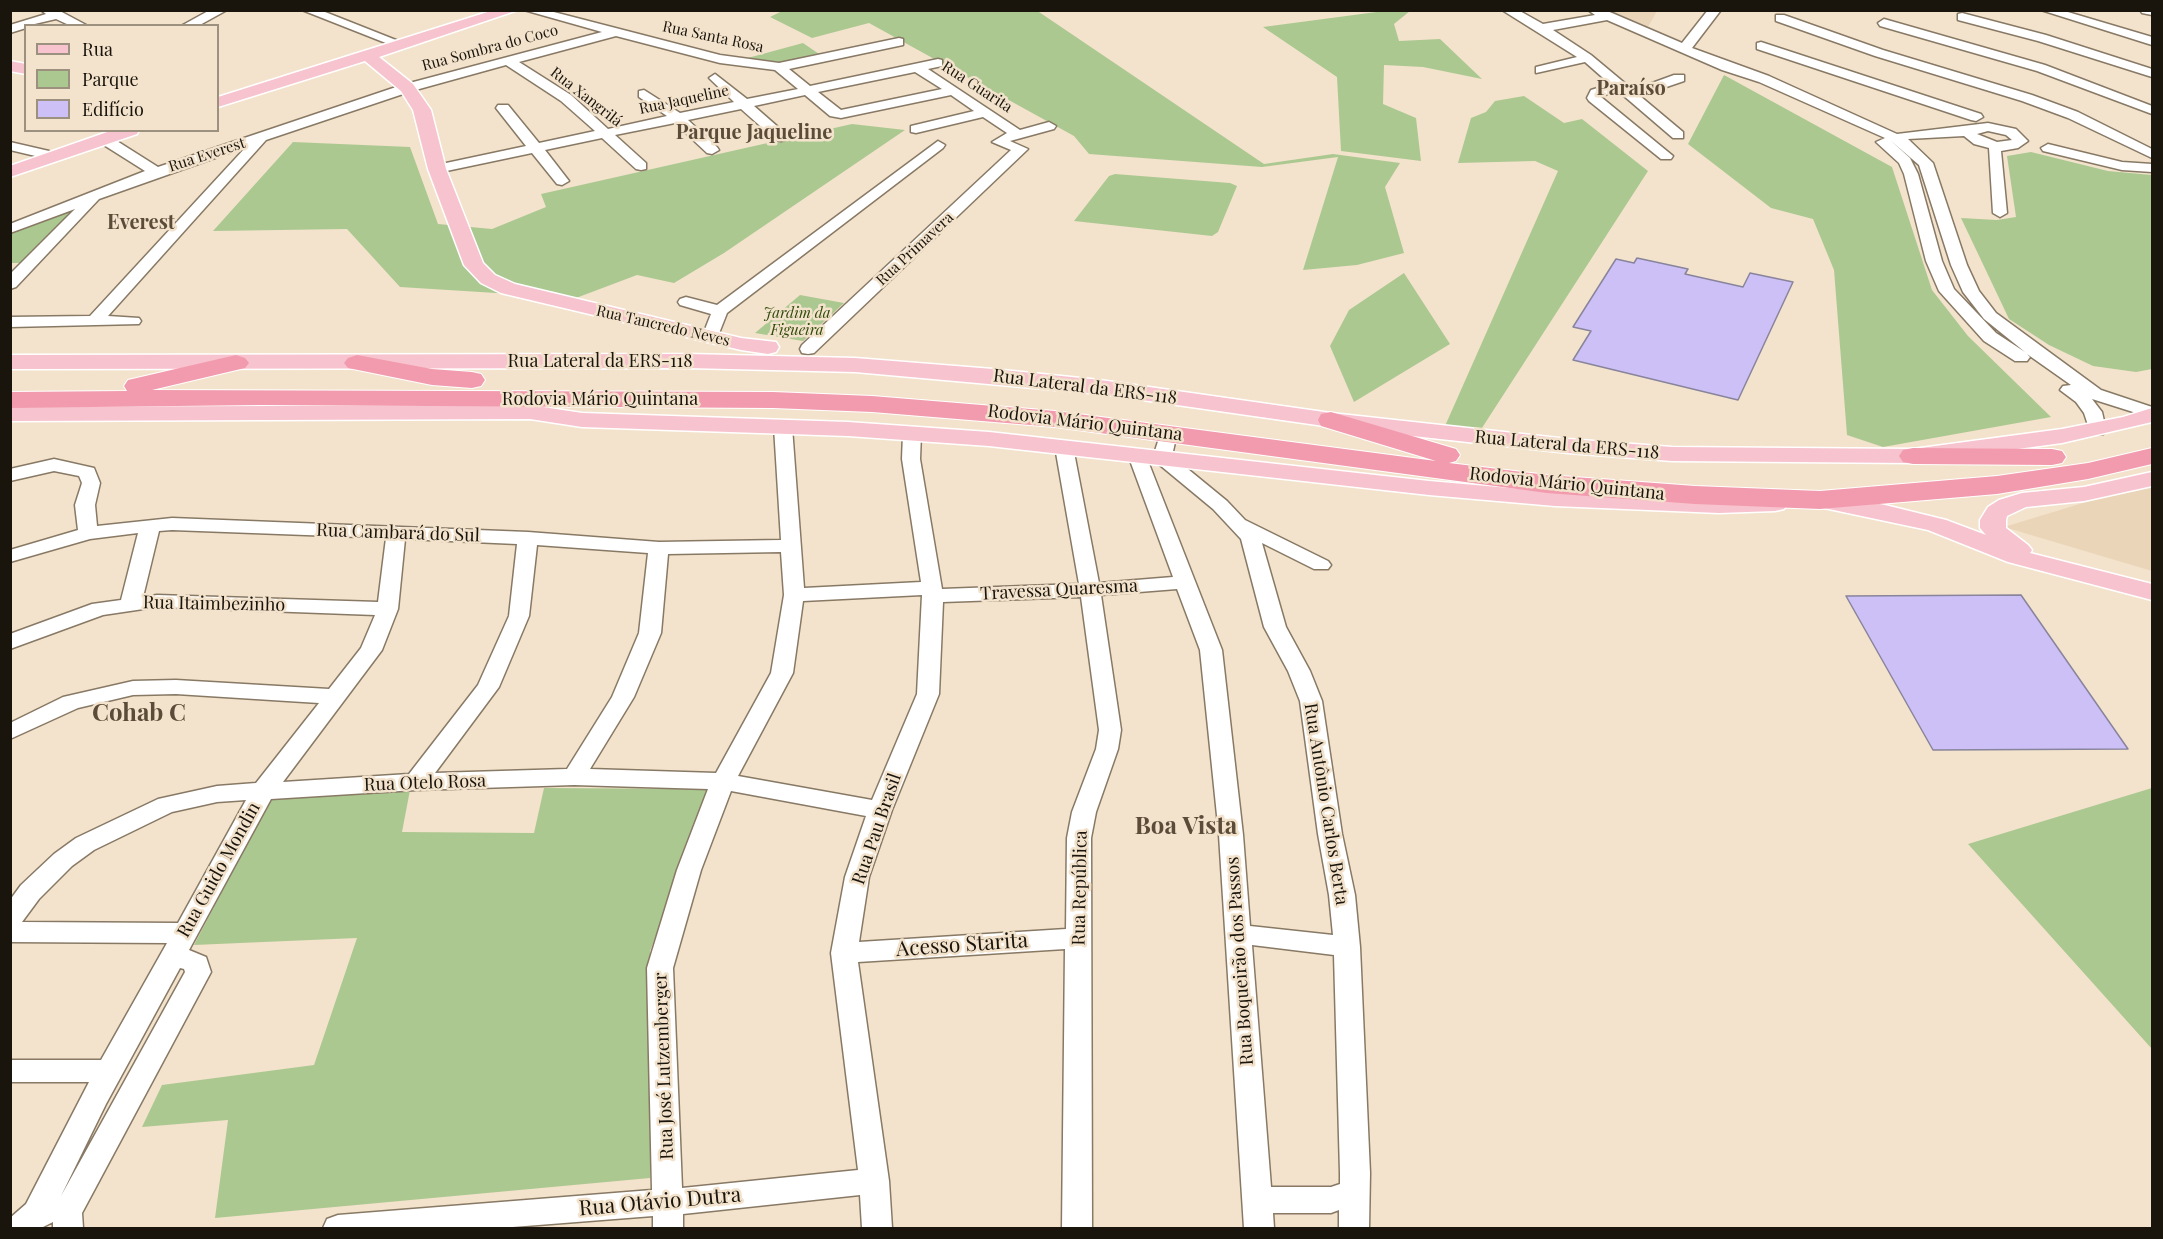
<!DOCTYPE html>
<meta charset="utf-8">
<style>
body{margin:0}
#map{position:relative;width:2163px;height:1239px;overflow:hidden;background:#f3e3cc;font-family:"Playfair Display",serif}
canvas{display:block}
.frame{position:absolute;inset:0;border:12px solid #19140c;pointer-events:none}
.legend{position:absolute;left:24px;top:24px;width:195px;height:108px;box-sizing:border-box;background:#f3e3cc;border:2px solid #9c907f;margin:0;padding:8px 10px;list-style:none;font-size:18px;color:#19140c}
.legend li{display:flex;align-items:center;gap:12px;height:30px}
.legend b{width:30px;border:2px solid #9c907f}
</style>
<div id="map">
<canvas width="2163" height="1239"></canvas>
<div class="frame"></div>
<ul class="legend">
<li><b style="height:8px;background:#f7c3ce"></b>Rua</li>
<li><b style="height:16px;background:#acc891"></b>Parque</li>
<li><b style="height:16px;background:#ccc0f7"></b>Edifício</li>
</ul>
</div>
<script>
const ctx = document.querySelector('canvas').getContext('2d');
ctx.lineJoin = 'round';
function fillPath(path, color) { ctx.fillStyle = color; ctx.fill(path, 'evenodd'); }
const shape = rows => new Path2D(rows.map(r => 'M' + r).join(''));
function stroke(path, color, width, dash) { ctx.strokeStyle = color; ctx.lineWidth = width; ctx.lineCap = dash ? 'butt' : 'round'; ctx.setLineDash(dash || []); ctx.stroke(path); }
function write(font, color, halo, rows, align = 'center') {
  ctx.font = font + ' "Playfair Display",serif'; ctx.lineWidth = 5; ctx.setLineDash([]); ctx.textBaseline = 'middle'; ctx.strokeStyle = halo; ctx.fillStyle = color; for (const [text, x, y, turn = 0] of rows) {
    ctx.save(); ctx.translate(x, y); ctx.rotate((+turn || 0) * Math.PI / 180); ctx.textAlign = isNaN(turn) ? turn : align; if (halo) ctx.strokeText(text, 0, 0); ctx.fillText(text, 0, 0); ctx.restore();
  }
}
fillPath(shape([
 [1605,11,1657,11,1648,27],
 [2152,482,2152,571,2004,527]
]), '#ead5b8');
fillPath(shape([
 [784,10,1039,12,1264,164,1333,154,1400,163,1385,187,1404,253,1357,265,1303,270,1338,157,1262,167,1089,154,1074,136,869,23,812,38,770,17],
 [1384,11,1410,11,1394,24,1399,41,1440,39,1482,79,1423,67,1384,65,1383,104,1416,118,1421,161,1341,151,1337,77,1263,27],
 [803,43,822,56,781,65,744,59],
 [1724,75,1892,167,1932,290,1968,336,2051,417,1883,447,1847,435,1834,270,1813,219,1771,208,1688,144],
 [1524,96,1564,123,1582,119,1648,171,1480,431,1445,426,1558,171,1535,161,1458,163,1471,118,1486,112,1495,101],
 [852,124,905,130,724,253,674,283,637,275,576,298,400,287,347,229,213,231,293,142,410,147,438,224,492,229,546,207,541,194],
 [2031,152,2108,171,2152,175,2152,369,2136,372,2093,366,2049,345,2009,319,1961,218,1997,220,2016,217,2007,156],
 [1115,174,1230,183,1237,186,1218,232,1212,236,1074,221,1109,176],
 [81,206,25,263,11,263,10,233],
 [1404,273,1450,344,1354,402,1330,346,1349,310],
 [800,295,844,303,803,341,755,333],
 [544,788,713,789,650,951,650,1178,215,1218,228,1120,142,1127,162,1085,314,1065,357,938,194,945,271,798,410,790,402,832,534,833],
 [2152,788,2152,1049,1968,844]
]), '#acc891');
const building = shape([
 [1637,258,1688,269,1685,274,1743,287,1750,273,1793,282,1738,400,1573,360,1591,331,1573,327,1616,259,1634,263,1637,258],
 [2021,595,2128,749,1933,750,1846,596,2021,595]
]);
fillPath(building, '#ccc0f7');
stroke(building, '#88849b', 1.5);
const minor = shape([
 [41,10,58,10,88,26,71,26,56,19,26,26,26,28,10,33,10,25,46,14,41,10],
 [210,10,227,10,198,26,181,26,210,10],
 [302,10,320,10,406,44,400,48,396,47,302,10],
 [524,10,546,10,720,55,779,63,899,38,903,39,903,45,789,69,810,86,938,59,942,60,942,66,928,69,1020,130,1049,122,1056,126,1054,129,1010,141,1028,149,814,353,808,354,802,353,800,349,802,345,1011,150,992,142,1007,133,983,117,916,133,911,132,911,126,974,111,951,95,841,118,830,116,805,95,754,106,786,134,786,140,781,141,776,140,741,109,688,120,717,147,719,150,712,154,707,153,675,123,615,135,646,163,646,169,641,170,636,169,602,138,545,150,569,181,562,185,557,184,532,153,437,173,432,172,432,166,526,146,496,108,498,105,508,105,539,143,595,131,561,101,506,65,412,91,266,140,108,316,139,318,141,321,139,324,10,327,10,317,90,316,246,147,99,199,16,287,10,289,10,274,75,209,10,233,10,224,145,171,99,142,99,136,109,136,158,167,402,85,602,32,524,10],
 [616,36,720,63,775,70,798,89,747,99,715,74,709,78,734,102,680,113,644,90,639,91,639,97,667,116,608,129,571,95,519,62,616,36],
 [915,72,942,89,841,110,818,92,915,72],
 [1502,10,1518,10,1543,24,1595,15,1588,10,1605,10,1682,43,1708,10,1721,10,1692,48,1769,76,1897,134,1988,123,2016,129,2028,141,2018,148,2001,151,2007,213,2000,217,1993,213,1989,148,1974,144,1964,136,1908,139,1933,163,1967,265,1979,291,1996,313,2101,390,2152,407,2152,418,2092,399,2102,412,2106,430,2103,434,2091,434,2084,413,2076,402,2060,390,2063,386,2071,385,2027,354,2030,357,2027,361,2015,361,1984,341,1939,291,1926,261,1904,174,1899,163,1876,142,1885,138,1759,82,1722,70,1607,20,1553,30,1591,55,1633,90,1674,75,1684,75,1684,81,1640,96,1683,132,1683,138,1673,138,1617,90,1601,97,1673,156,1671,159,1661,159,1589,101,1587,98,1591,90,1610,84,1585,62,1536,73,1536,67,1577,57,1502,10],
 [1988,131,2006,135,2012,140,1997,142,1977,134,1988,131],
 [1890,140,1919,165,1951,265,1963,292,1984,319,2025,352,1996,333,1954,289,1942,261,1918,174,1910,158,1890,140],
 [2041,10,2061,10,2152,37,2152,45,2041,10],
 [2140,10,2152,10,2152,15,2142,13,2140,10],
 [1962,13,2046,35,2152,69,2152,77,2038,41,1958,20,1958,14,1962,13],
 [1776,15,1784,15,1883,50,2032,95,2078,112,2152,149,2152,158,2068,118,2022,101,1875,56,1776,21,1776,15],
 [1884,19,2045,65,2152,106,2152,114,2037,71,1880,26,1878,23,1884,19],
 [1761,42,1981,114,1983,117,1976,121,1971,120,1757,49,1757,43,1761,42],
 [938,141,945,145,943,148,727,313,716,341,704,341,702,337,711,314,680,305,678,302,680,299,686,297,717,305,938,141],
 [10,142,49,151,51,154,44,158,10,150,10,142],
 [2048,144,2122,162,2152,164,2152,172,2122,170,2043,151,2041,148,2048,144],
 [783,422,792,427,804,588,921,582,902,459,903,434,912,429,921,434,920,459,942,589,1079,584,1055,447,1064,441,1073,447,1099,583,1173,577,1128,455,1137,449,1144,451,1222,650,1243,835,1250,926,1333,935,1329,895,1318,834,1300,701,1288,671,1264,627,1241,539,1213,509,1155,461,1153,457,1162,429,1174,429,1177,433,1172,456,1227,501,1245,520,1328,561,1331,565,1328,569,1314,569,1262,543,1286,627,1310,671,1322,701,1342,834,1355,895,1360,947,1370,1173,1369,1228,1339,1228,1339,1210,1331,1213,1273,1213,1274,1228,1244,1228,1219,835,1200,650,1177,589,1101,595,1121,730,1118,749,1096,812,1091,838,1092,1228,1062,1228,1065,949,858,962,889,1181,892,1228,862,1228,860,1195,683,1214,683,1228,653,1228,653,1216,500,1228,323,1228,327,1219,338,1215,652,1190,647,968,677,870,708,789,574,785,416,790,271,799,189,950,206,957,211,972,82,1213,83,1228,53,1228,53,1222,41,1228,10,1228,10,1218,26,1204,89,1082,10,1082,10,1060,101,1060,167,943,10,942,10,900,21,885,54,854,76,838,158,799,217,786,256,783,319,703,176,694,133,695,78,708,10,739,10,723,63,697,133,681,176,680,329,689,361,648,375,615,157,607,103,615,10,649,10,634,92,604,121,600,138,533,90,539,10,562,10,550,78,530,75,505,82,483,79,476,54,471,10,481,10,469,54,459,94,468,100,483,95,505,97,526,172,518,528,532,659,542,781,540,774,427,783,422],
 [172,530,386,538,378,602,157,595,143,597,159,531,172,530],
 [405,539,517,544,509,616,478,685,409,774,283,782,382,650,398,609,405,539],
 [537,545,648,553,639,633,612,697,567,769,435,773,499,687,529,616,537,545],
 [781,552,784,595,771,673,716,773,590,769,634,697,661,633,668,554,781,552],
 [922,595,917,694,872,800,738,776,793,673,803,601,922,595],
 [1081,597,1099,730,1096,749,1072,812,1067,838,1066,929,859,942,869,877,892,810,939,694,943,602,1081,597],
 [731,791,866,816,845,877,831,953,858,1170,682,1188,673,968,701,870,731,791],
 [246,800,178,923,22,922,39,899,72,866,94,850,172,812,217,802,246,800],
 [1252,945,1334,955,1340,1173,1340,1184,1331,1187,1271,1187,1252,945],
 [180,968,184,969,185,972,61,1196,106,1104,180,968]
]);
const major = shape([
 [494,10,518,10,379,57,413,84,431,110,446,169,483,263,495,275,515,284,741,338,776,342,779,347,776,352,768,354,741,350,501,293,481,283,464,265,428,169,413,110,401,91,365,61,218,107,218,97,494,10],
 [10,61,26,64,26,74,10,71,10,61],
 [113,130,139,130,137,134,10,177,10,166,113,130],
 [688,354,855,358,993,369,1100,380,1331,413,1568,439,1672,447,1913,449,2062,429,2123,417,2152,408,2152,422,2062,443,1913,463,1672,461,1568,453,1331,427,1100,394,855,372,688,368,10,369,10,355,688,354],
 [530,405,582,413,848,422,989,432,1429,481,1555,492,1719,499,1775,497,1784,499,1787,504,1784,509,1775,511,1719,513,1555,506,1429,495,989,446,848,436,582,427,530,419,10,421,10,407,530,405],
 [2152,472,2152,486,2084,501,2026,507,2007,516,2006,520,2006,528,2028,545,2032,550,2030,553,2152,584,2152,600,2008,562,1928,530,1810,505,1807,500,1810,495,1819,493,1885,505,1946,520,1986,535,1980,528,1980,520,1988,507,1999,500,2022,493,2084,487,2152,472]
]);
const highway = shape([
 [236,355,245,358,249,363,245,368,152,390,773,392,872,396,1055,411,1436,461,1321,426,1318,420,1321,414,1331,412,1456,449,1460,455,1456,461,1449,463,1547,475,1695,486,1820,491,1997,476,2088,463,2152,448,2152,464,2088,479,1997,494,1820,509,1695,504,1547,493,1055,427,872,412,773,408,260,405,10,408,10,392,127,391,124,386,128,380,236,355],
 [357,355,432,369,472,372,481,374,485,380,481,386,472,388,432,385,348,368,344,363,348,358,357,355],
 [1913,448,2052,449,2062,451,2066,457,2062,463,2052,465,1913,464,1903,462,1899,456,1903,450,1913,448]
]);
stroke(minor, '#887965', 3);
stroke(major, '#fff', 3);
stroke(highway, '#fff', 2);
fillPath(minor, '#fff');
fillPath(major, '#f7c3ce');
fillPath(highway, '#f29bae');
write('15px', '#19140c', '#f3e3cc', [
 ["Rua Santa Rosa",713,37,12],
 ["Rua Sombra do Coco",490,48,-15],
 ["Rua Guarita",977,87,33],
 ["Rua Xangrilá",586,97,38],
 ["Rua Jaqueline",684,100,-12],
 ["Rua Everest",207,155,-18],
 ["Rua Primavera",915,249,-43],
 ["Rua Tancredo Neves",663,326,13]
]);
write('italic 15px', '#304a09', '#f3e3cc', [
 ["Jardim da",797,313],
 ["Figueira",797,330]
]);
write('18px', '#19140c', '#f3e3cc', [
 ["Rua Lateral da ERS-118",600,361],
 ["Rua Lateral da ERS-118",1085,387,7],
 ["Rodovia Mário Quintana",600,399],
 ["Rodovia Mário Quintana",1085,423,7],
 ["Rua Lateral da ERS-118",1567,445,5],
 ["Rodovia Mário Quintana",1567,484,6],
 ["Rua Cambará do Sul",398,533,2],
 ["Travessa Quaresma",1059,590,-3],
 ["Rua Itaimbezinho",214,604,1],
 ["Rua Otelo Rosa",425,783,-2],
 ["Rua Antônio Carlos Berta",1326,804,81],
 ["Rua Pau Brasil",877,829,-71],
 ["Rua Guido Mondin",219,870,-61],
 ["Rua República",1080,888,-89],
 ["Rua Boqueirão dos Passos",1240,961,-94],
 ["Rua José Lutzemberger",664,1066,-92]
]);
write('bold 20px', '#5a4c39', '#f3e3cc', [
 ["Paraíso",1631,89],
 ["Parque Jaqueline",754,133],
 ["Everest",141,223]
]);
write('21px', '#19140c', '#f3e3cc', [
 ["Acesso Starita",962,945,-4],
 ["Rua Otávio Dutra",660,1202,-5]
]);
write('bold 24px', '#5a4c39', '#f3e3cc', [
 ["Cohab C",139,714],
 ["Boa Vista",1186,827]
]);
</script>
